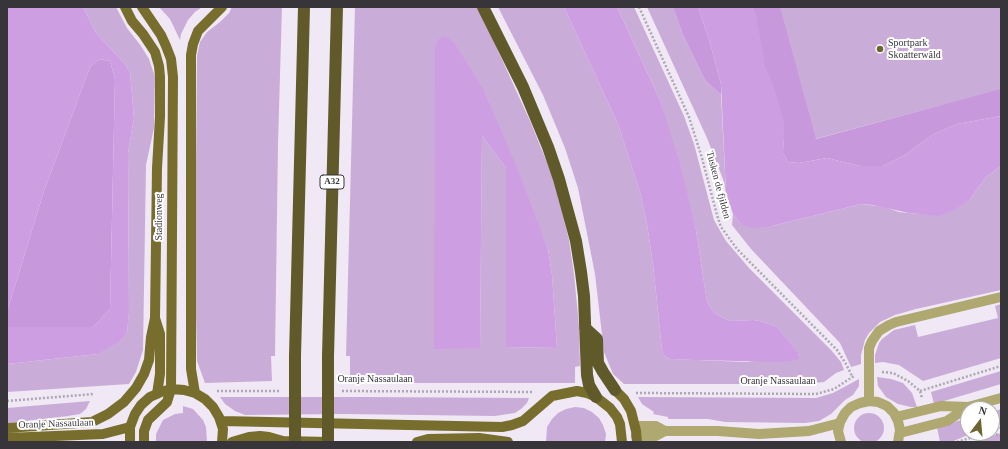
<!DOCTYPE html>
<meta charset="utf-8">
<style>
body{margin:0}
#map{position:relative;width:1008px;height:449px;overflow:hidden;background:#f0e8f5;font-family:"Times New Roman",serif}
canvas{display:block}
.frame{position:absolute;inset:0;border:8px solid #38353a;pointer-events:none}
.north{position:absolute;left:960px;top:401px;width:40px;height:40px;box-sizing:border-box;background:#fff;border:1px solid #afaeb0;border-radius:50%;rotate:16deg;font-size:11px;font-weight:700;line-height:16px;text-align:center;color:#38353a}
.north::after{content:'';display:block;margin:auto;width:14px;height:18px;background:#6b6531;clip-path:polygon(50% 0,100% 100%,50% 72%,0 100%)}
</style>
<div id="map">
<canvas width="1008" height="449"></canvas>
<div class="frame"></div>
<div class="north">N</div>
</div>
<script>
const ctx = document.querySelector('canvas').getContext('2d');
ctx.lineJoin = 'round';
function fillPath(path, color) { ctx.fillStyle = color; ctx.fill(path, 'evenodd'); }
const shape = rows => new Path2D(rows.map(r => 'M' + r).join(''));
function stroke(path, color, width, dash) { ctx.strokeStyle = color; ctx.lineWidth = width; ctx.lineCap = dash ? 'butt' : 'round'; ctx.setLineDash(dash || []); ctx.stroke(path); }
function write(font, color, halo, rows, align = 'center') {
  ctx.font = font + ' "Times New Roman",serif'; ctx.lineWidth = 4; ctx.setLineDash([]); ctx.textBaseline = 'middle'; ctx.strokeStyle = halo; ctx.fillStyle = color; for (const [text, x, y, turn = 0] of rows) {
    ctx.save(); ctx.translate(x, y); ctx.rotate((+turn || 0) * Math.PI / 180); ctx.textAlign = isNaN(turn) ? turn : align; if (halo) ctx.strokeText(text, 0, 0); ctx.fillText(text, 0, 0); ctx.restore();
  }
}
fillPath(shape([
 [83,7,116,7,127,28,141,46,149,59,155,77,154,128,146,165,143,350,136,372,129,384,7,392,7,364,98,354,127,333,129,311,128,153,134,118,130,72,125,64,96,33],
 [159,7,202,7,195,12,188,20,181,34,180,40,170,19],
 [232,7,282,7,278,143,275,356,271,356,272,381,205,383,197,361,195,270,197,56,200,42,207,32,220,22,229,13],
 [355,7,478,7,530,121,554,180,569,240,574,274,579,326,580,366,575,367,575,383,350,383,350,356,346,356],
 [485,92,548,249,552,275,557,348,506,347,506,168,482,136,480,347,434,348],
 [498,7,564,7,618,124,640,192,647,224,653,264,662,350,663,354,667,358,671,359,747,362,799,355,777,327,764,322,754,320,730,321,714,313,707,302,696,230,660,100,617,7,634,7,684,116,694,144,714,220,726,241,749,268,831,350,841,362,844,370,836,373,824,382,803,384,624,384,613,374,604,352,595,274,578,188,565,148,543,95],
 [647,7,673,7,683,35,705,80,721,95,726,193,723,179,707,138],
 [748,7,1001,7,1001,91,935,107,815,139,815,135,784,142],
 [1001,166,1001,290,916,309,895,315,880,322,869,333,865,340,861,355,861,364,851,367,840,343,751,249,732,225,733,214,739,222,772,226,861,204,884,207,899,212,918,214,970,199,986,177],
 [1001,304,1001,358,923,381,899,365,883,362,875,363,875,355,879,343,882,339,894,330,915,325,918,337,998,318,995,306],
 [1001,371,1001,384,934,404,931,392],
 [877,377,891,379,903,383,912,393,917,407,911,407,898,404,886,397,878,386],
 [859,379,859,386,853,395,845,400,831,414,819,421,805,423,725,422,708,419,668,419,668,417,653,414,654,412,642,404,638,397,816,398,833,393],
 [220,397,365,397,529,398,527,403,521,409,515,413,495,416,343,414,245,415,235,411,225,404],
 [90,401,86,409,80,414,68,416,7,423,7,408],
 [183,406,193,409,203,420,206,427,207,442,156,442,156,434,163,420,175,414,183,413],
 [575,407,584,408,592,412,599,418,603,425,606,434,605,442,546,442,547,427,552,419,558,413,566,409],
 [1001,409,1001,423,992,426,992,412],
 '854 428a15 15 0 1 1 30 0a15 15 0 1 1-30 0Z',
 [968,418,968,433,973,433,951,442,940,442,937,427],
 [1001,433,1001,442,979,442,990,437]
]), '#caacd8');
fillPath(shape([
 [673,7,698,7,710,43,721,84,721,95,705,80,683,35],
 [753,7,780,7,816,139,1001,89,1001,116,957,124,934,134,905,155,883,166,860,166,827,158,799,163,788,162,783,153,784,123,774,88,765,67,756,16],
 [99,59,110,61,115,79,110,309,93,327,7,327,7,312,44,191,90,67]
]), '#c798dc');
fillPath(shape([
 [7,7,83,7,96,33,125,64,130,72,134,118,128,153,129,312,127,333,118,342,98,354,7,364,7,327,93,327,110,309,115,79,110,61,99,59,90,67,44,191,7,312],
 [564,7,617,7,660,100,680,164,696,230,707,302,714,313,730,321,754,320,764,322,777,327,798,353,799,357,797,360,781,362,693,360,671,359,667,358,663,354,662,350,653,264,647,224,640,192,618,124],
 [698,7,753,7,756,15,765,67,774,88,784,123,783,153,788,162,799,163,827,158,860,166,883,166,905,155,934,134,957,124,1001,116,1001,166,986,177,970,199,954,210,939,216,909,213,872,205,861,204,772,226,755,228,745,226,739,222,733,214,726,193,721,84,710,43],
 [442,36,448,38,455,44,485,92,519,173,548,249,552,275,557,348,506,347,506,168,482,136,480,348,434,349,435,50,438,40]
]), '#ce9ee3');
stroke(shape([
 [639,7,689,117,702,158,717,215,721,227,737,249,837,350,846,364,852,376],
 [882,372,893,373,908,381,920,391,922,398],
 [217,391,281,391],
 [342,391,533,392],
 [920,391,1001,366],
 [636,393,816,394,834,389,854,376],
 [7,401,94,394],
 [992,431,1001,428],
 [992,433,1001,436],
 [957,442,986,433]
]), '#ada7b1', 2.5, [2, 2]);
stroke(shape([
 [869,401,869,348,872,341,879,331,889,325,896,322,1001,297],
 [896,417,941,406,968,407],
 [635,426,656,426,665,431,718,431,759,434,809,431,840,423],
 [900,433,947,421,968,407,1001,398],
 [636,436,656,436,665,431],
 [841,442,838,431,840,422,845,413,851,407,860,403,869,401,878,402,887,406,894,413,898,421,900,430,898,442]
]), '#afa870', 10);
stroke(shape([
 [125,7,132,21,143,34,155,52,159,66,160,77,160,117,157,168,155,318,160,334,160,374,157,394],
 [142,7,161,35,166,46,171,59,173,77,171,389,184,390,195,393,205,399,213,407,219,417,223,429,222,442],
 [615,390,624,399,631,411,636,431,637,442],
 [195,393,191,369,191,55,193,44,198,31,222,7],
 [221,421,502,427,512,425,523,421,552,396,577,391,587,393,596,397,610,408,617,417,620,424,622,442],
 [7,428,92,422,108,414,124,402,136,388,144,374,149,360,151,337,155,318],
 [7,438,103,434,130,427],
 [130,442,130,427,135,414,141,405,150,397,161,392,171,389,167,402,148,420,144,431,144,442],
 [232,442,249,437,260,436,269,437,283,441,329,442],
 [417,442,428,439,479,438,508,442]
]), '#776e2e', 10);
stroke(shape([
 [483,7,523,87,548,147,559,179,576,241,581,272,584,296,587,375,589,385,596,397],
 [585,328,597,339,598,363,603,372,615,390],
 [295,356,304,7],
 [328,356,337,7]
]), '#605a2a', 12);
stroke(shape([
 [328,356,328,442],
 [295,442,295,356]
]), '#605a2a', 12);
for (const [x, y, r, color] of [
 [880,49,4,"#6b6531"]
]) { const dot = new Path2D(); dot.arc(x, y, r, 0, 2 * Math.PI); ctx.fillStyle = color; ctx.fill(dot); stroke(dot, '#fff', 1.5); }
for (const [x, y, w] of [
 [332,182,24]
]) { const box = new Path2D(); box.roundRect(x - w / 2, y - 7, w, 14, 3); ctx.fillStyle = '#fff'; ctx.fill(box); stroke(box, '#38353a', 1); }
write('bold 9px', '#38353a', null, [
 ["A32",332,182]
]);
write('10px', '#38353a', '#fff', [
 ["Sportpark",888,43],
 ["Skoatterwâld",888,55]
], 'left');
write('10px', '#38353a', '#fff', [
 ["Tusken de fjilden",718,185,75],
 ["Stadionweg",159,217,-90],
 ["Oranje Nassaulaan",375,379],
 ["Oranje Nassaulaan",778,381],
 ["Oranje Nassaulaan",56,424,-2]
]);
</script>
